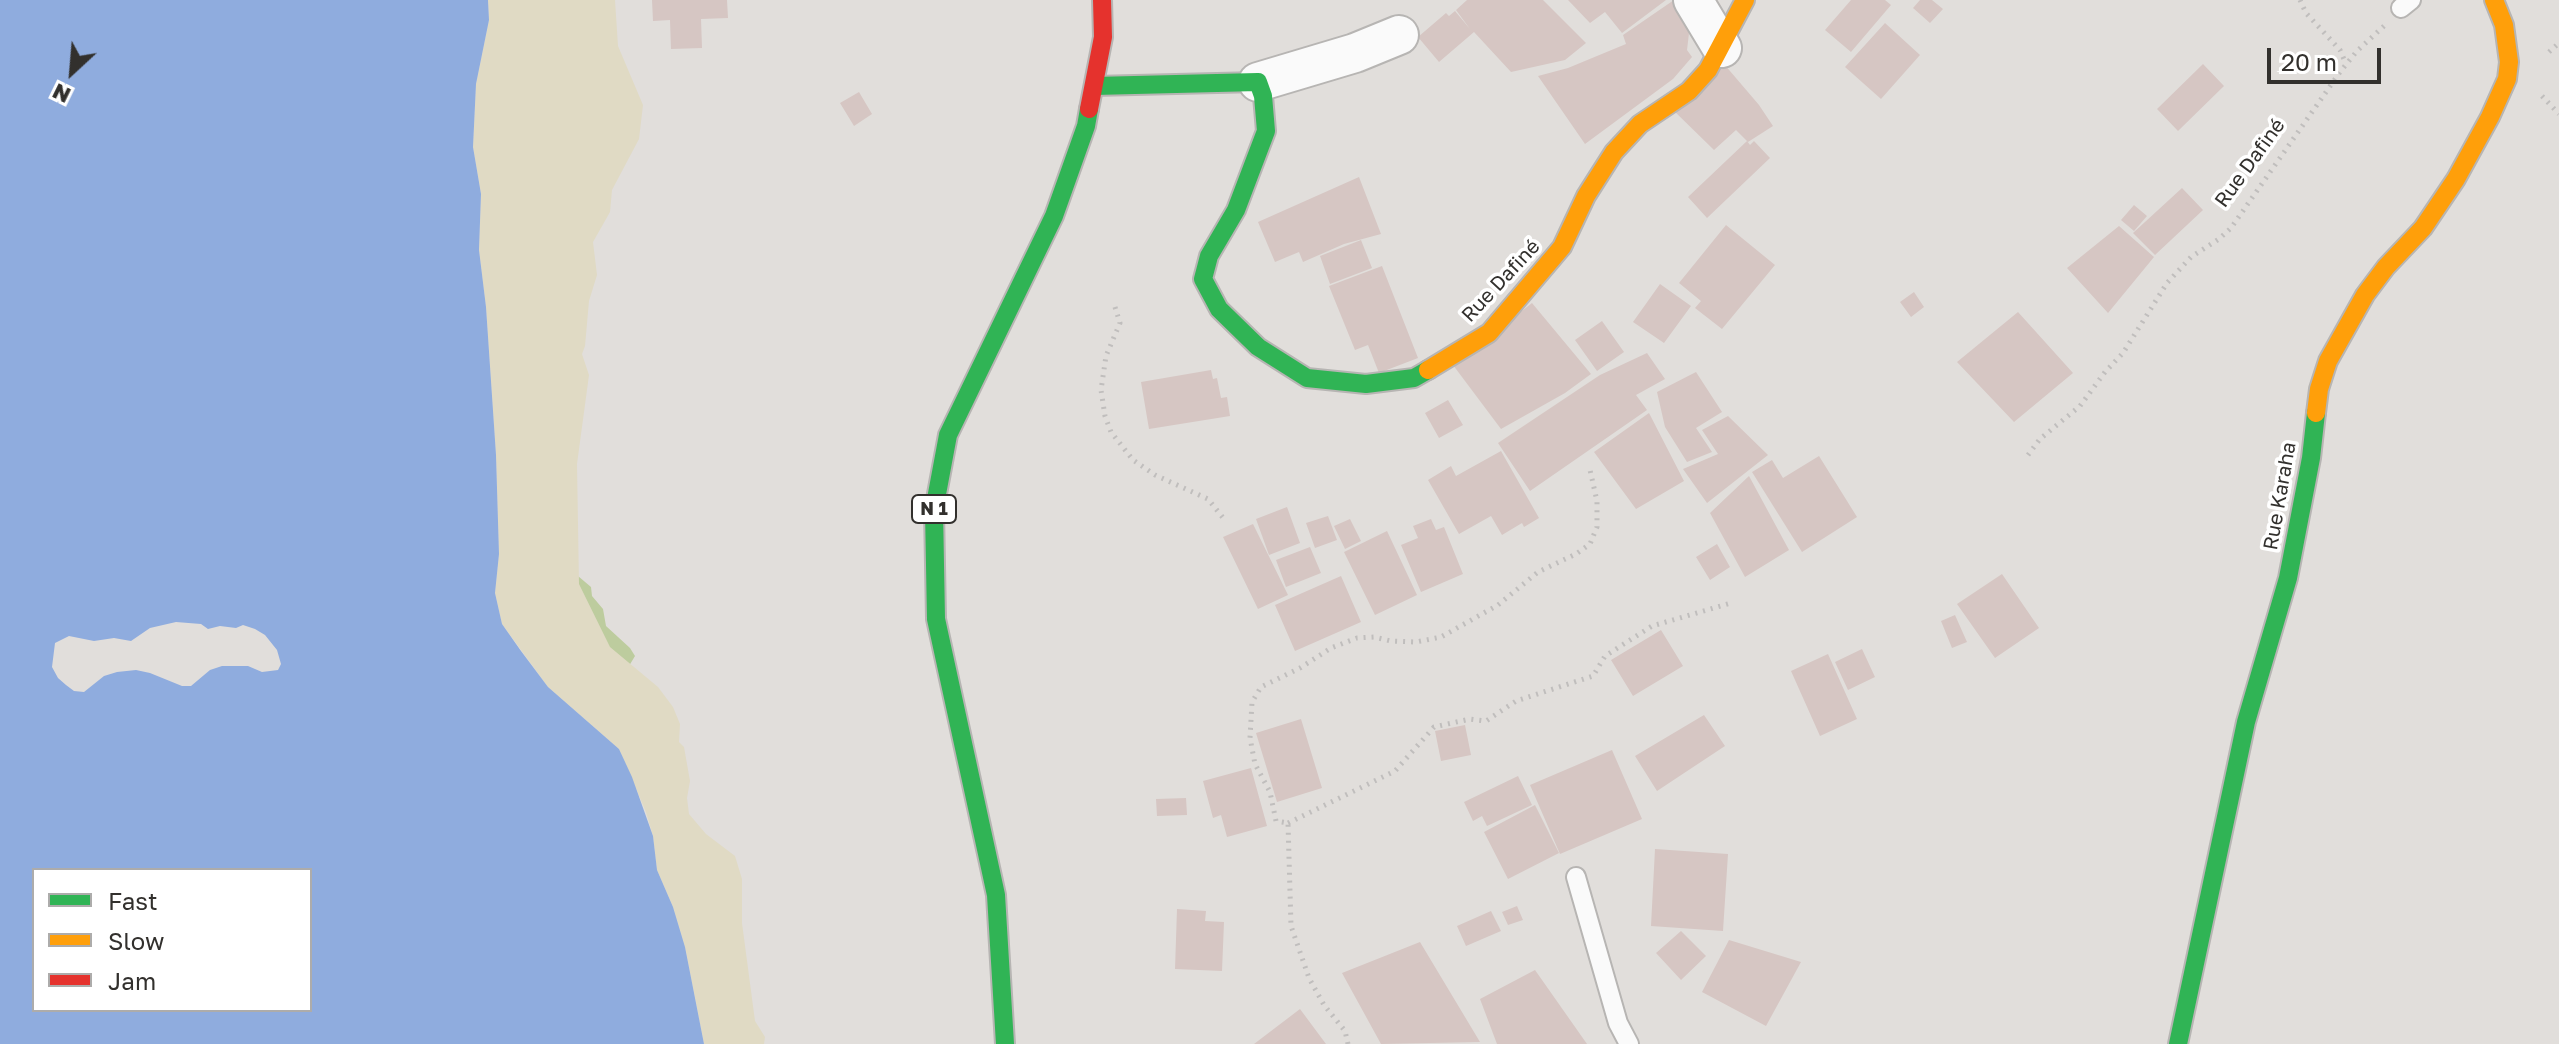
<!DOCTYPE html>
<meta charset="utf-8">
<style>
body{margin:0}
#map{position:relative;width:2559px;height:1044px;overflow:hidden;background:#e1dedb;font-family:"Golos Text",sans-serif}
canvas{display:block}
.legend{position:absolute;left:32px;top:868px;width:280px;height:144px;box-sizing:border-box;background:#fff;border:2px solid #adacab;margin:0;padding:10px 14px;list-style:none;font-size:24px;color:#32302d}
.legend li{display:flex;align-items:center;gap:16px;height:40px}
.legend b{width:40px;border:2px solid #adacab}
.north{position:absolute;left:32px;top:32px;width:80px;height:80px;-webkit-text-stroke:6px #fff;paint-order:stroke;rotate:206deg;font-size:22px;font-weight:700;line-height:32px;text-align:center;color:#32302d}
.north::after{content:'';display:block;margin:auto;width:28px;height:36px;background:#32302d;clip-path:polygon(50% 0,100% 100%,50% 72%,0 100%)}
.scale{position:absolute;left:2267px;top:48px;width:114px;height:36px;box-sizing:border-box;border:4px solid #32302d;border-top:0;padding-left:10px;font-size:24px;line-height:28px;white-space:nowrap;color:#32302d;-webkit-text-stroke:6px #fff;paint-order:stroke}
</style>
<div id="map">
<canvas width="2559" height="1044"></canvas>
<ul class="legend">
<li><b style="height:10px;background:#30b455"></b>Fast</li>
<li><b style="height:10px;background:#ff9f0a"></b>Slow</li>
<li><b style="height:10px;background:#e5322d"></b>Jam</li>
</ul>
<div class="north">N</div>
<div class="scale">20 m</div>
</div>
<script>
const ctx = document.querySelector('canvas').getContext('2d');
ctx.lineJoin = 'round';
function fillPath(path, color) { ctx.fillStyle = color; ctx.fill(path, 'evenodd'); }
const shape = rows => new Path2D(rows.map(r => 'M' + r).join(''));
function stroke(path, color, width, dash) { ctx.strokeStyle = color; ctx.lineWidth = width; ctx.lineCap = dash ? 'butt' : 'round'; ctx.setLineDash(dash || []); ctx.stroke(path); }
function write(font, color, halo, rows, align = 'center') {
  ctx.font = font + ' "Golos Text",sans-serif'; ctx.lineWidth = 7; ctx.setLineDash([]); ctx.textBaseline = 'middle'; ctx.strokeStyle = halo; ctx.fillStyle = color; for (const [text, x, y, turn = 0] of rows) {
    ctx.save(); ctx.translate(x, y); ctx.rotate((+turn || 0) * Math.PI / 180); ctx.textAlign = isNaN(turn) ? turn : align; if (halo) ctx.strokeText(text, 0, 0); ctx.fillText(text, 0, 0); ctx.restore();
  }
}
fillPath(shape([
 [578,576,591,587,592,596,603,609,606,626,630,648,635,656,629,666,620,668,549,582]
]), '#bdcc9e');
fillPath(shape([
 [488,0,615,0,618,46,643,105,639,139,612,190,610,212,593,242,597,275,589,301,585,346,582,354,589,375,577,464,579,584,610,647,658,687,673,707,680,724,679,742,684,747,690,781,687,798,689,814,706,834,735,856,742,879,742,923,755,1021,765,1037,764,1044,704,1044,685,947,673,907,657,870,653,836,646,812,619,749,548,687,502,624,495,593,499,554,496,455,486,307,479,250,481,194,473,147,476,84,489,20]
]), '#e0dac4');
fillPath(shape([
 [0,0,488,0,489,20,476,84,473,147,481,194,479,250,486,307,496,455,499,554,495,593,502,624,521,651,548,687,619,749,632,777,653,836,657,870,673,907,685,947,704,1044,0,1044],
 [176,622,201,624,208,629,220,626,236,628,243,625,255,629,265,635,277,650,281,664,278,670,262,672,248,666,222,666,210,670,191,686,182,686,150,673,136,670,117,672,104,676,84,692,74,691,66,685,58,678,52,667,55,643,69,636,94,641,114,638,131,641,150,628],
 [34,870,310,870,310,1010,34,1010]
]), '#8facde');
fillPath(shape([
 [652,0,727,0,728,18,701,19,702,48,671,49,670,20,653,21],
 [1467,0,1543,0,1586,43,1565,60,1511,72,1474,32,1439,62,1418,37,1446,13,1449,16,1455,11,1470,29,1456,10],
 [1568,0,1666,0,1622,33,1605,12,1590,23],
 [1674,0,1677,0,1689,33,1687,50,1692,57,1673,79,1585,144,1538,76,1568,68,1626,44,1623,35],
 [1851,0,1885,0,1891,5,1851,52,1825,30],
 [1920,0,1932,0,1943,9,1930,23,1913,8],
 [1885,23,1920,55,1881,99,1845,67],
 [1724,64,1759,105,1773,126,1748,142,1736,130,1714,150,1671,108],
 [2203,64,2224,86,2178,131,2157,109],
 [859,92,872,114,854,126,840,103],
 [1747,141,1750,145,1754,141,1770,158,1707,218,1688,197],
 [1359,177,1381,234,1344,244,1303,262,1299,252,1275,262,1258,222],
 [2182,188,2203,210,2155,255,2133,233],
 [2134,205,2147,216,2134,231,2121,220],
 [1726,225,1775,265,1722,329,1695,308,1701,301,1679,283],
 [2119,226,2154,257,2108,313,2067,268],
 [1361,240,1372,268,1330,284,1320,256],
 [1382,266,1418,358,1379,373,1368,345,1355,350,1329,286],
 [1660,284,1691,306,1664,343,1633,322],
 [1914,292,1924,307,1911,317,1900,302],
 [1532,303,1591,374,1565,393,1501,429,1453,365],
 [2018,312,2073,373,2014,422,1957,362],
 [1602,321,1624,352,1597,371,1575,340],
 [1647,353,1665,379,1636,395,1647,410,1530,491,1498,443,1600,375],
 [1211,370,1213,379,1217,378,1221,398,1227,397,1230,416,1149,429,1141,382],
 [1696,372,1722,412,1696,428,1712,452,1687,462,1665,427,1657,392],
 [1448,400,1463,425,1439,438,1425,413],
 [1649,413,1684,481,1636,509,1594,452],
 [1728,416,1768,455,1707,503,1683,469,1718,454,1702,430],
 [1501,451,1539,518,1524,527,1522,523,1502,535,1491,516,1459,534,1428,480,1451,466,1456,476],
 [1819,456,1857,517,1802,552,1752,472,1772,460,1783,478],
 [1749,476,1789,550,1745,577,1710,513],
 [1287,507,1300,543,1269,555,1256,519],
 [1328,516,1337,540,1315,548,1306,523],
 [1350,519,1361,541,1345,549,1334,526],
 [1431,519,1436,530,1444,527,1463,574,1421,592,1401,545,1418,538,1413,526],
 [1253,524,1288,595,1258,609,1223,537],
 [1387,531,1417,595,1375,615,1344,552],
 [1717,544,1730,567,1710,580,1696,557],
 [1310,547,1321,573,1286,587,1276,560],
 [2002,574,2039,628,1995,658,1957,604],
 [1341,576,1361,622,1295,651,1275,605],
 [1955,615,1967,642,1952,648,1941,621],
 [1661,630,1683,666,1633,696,1611,660],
 [1862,649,1875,677,1848,690,1835,662],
 [1828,654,1857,719,1820,736,1791,671],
 [1704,715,1725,746,1657,791,1635,756],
 [1301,719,1322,788,1277,802,1256,733],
 [1465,725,1471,755,1441,761,1435,731],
 [1612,750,1642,819,1560,854,1530,785],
 [1251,768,1267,826,1227,837,1221,815,1213,818,1203,781],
 [1518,776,1532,805,1487,826,1482,816,1473,821,1464,802],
 [1186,798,1187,815,1157,816,1156,799],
 [1535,805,1559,853,1508,879,1484,832],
 [1655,849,1728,854,1723,931,1651,926],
 [1517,906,1523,920,1508,925,1502,912],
 [1177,909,1206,911,1205,921,1224,922,1222,971,1175,969],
 [1491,911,1501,931,1466,946,1457,926],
 [1681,931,1706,956,1681,980,1656,953],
 [1729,940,1801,962,1766,1026,1702,992],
 [1420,942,1480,1042,1381,1044,1342,973],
 [1535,970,1587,1044,1497,1044,1480,999],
 [1300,1009,1326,1044,1254,1044]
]), '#d6c6c3');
const lane = shape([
 [2401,8,2411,0],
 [1576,877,1618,1023,1629,1044]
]);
const street = shape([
 [1693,0,1722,48],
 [1258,82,1355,53,1399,35]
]);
const fast = shape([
 [1094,86,1258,82,1263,96,1266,131,1236,210,1209,256,1203,279,1219,309,1258,347,1307,378,1366,384,1414,378,1428,370],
 [1005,1044,996,895,936,619,934,510,948,435,1054,216,1086,126,1089,109],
 [2178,1044,2246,722,2288,578,2311,458,2316,413]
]);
const slow = shape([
 [1428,370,1489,333,1562,247,1586,196,1614,152,1640,124,1689,91,1708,70,1745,0],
 [2316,413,2319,389,2328,361,2365,295,2386,267,2423,228,2456,179,2490,117,2507,79,2509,62,2504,25,2494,0]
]);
const jam = shape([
 [1089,109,1103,37,1102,0]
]);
stroke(lane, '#b7b5b3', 22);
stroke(street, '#b7b5b3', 42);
stroke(fast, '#b7b5b3', 22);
stroke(slow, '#b7b5b3', 22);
stroke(jam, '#b7b5b3', 22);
stroke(shape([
 [2300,0,2306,13,2340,50,2346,64],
 [2549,52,2559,43],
 [2542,96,2559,114],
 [1115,307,1120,323,1106,356,1101,390,1105,416,1111,432,1133,460,1155,475,1208,499,1224,519],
 [2028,455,2040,439,2080,406,2105,372,2123,353,2167,283,2191,257,2219,239,2231,228,2340,72,2357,51,2384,26],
 [1288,823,1395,771,1434,727,1470,719,1486,721,1516,701,1593,676,1605,656,1652,626,1731,603],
 [1348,1044,1345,1031,1324,1005,1309,978,1291,926,1288,823,1276,821,1270,792,1255,764,1250,738,1252,702,1261,687,1300,668,1331,648,1357,638,1374,637,1391,641,1416,642,1441,637,1498,605,1538,572,1576,554,1590,544,1597,527,1597,501,1590,470]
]), '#c0bebd', 5, [2, 6]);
stroke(lane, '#fafafa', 18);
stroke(street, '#fafafa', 38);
stroke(fast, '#30b455', 18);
stroke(slow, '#ff9f0a', 18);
stroke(jam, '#e5322d', 18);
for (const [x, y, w] of [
 [934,509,44]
]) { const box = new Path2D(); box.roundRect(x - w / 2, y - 14, w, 28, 6); ctx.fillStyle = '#fff'; ctx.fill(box); stroke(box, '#32302d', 2); }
write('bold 18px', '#32302d', null, [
 ["N 1",934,509]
]);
write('20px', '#32302d', '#fff', [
 ["Rue Dafiné",2250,163,-54],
 ["Rue Dafiné",1501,281,-47],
 ["Rue Karaha",2280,496,-80]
]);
</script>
